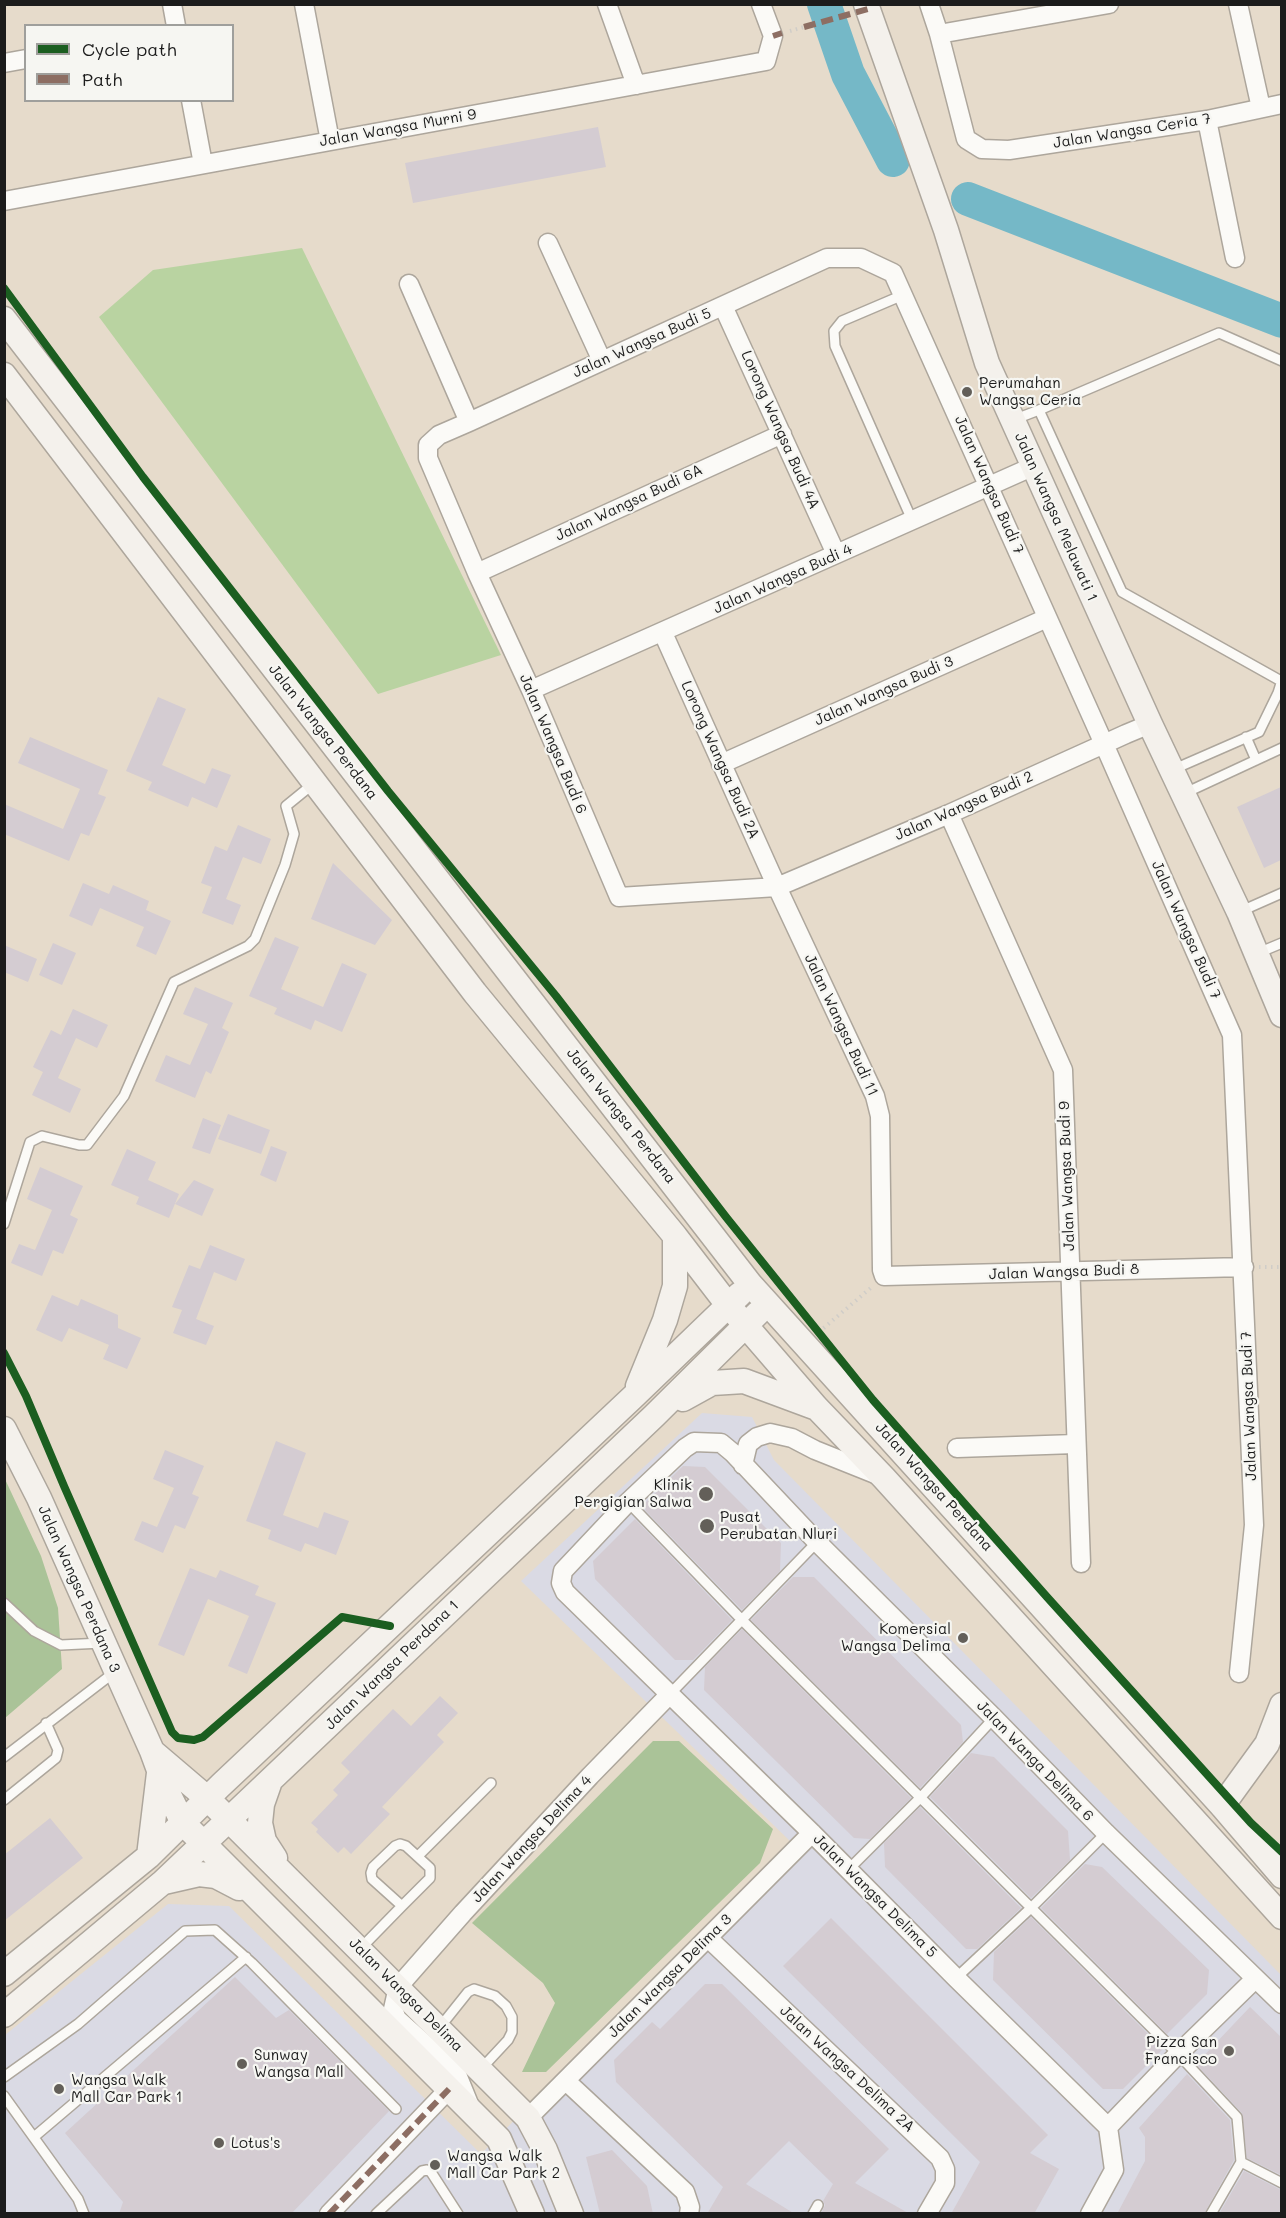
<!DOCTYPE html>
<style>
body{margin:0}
#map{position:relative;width:1286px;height:2218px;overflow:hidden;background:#e6dbcb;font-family:Mali,sans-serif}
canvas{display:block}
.frame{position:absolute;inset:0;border:6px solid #1c1c1c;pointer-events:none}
.legend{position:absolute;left:24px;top:24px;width:210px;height:78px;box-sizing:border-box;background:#f6f6f2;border:2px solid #9f9f9c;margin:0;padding:8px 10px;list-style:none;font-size:18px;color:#1c1c1c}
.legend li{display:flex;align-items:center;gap:12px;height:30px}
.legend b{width:30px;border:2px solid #9f9f9c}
</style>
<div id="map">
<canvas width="1286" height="2218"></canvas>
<div class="frame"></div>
<ul class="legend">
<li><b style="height:8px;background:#1b5e20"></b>Cycle path</li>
<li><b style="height:8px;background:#8d6e63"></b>Path</li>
</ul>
</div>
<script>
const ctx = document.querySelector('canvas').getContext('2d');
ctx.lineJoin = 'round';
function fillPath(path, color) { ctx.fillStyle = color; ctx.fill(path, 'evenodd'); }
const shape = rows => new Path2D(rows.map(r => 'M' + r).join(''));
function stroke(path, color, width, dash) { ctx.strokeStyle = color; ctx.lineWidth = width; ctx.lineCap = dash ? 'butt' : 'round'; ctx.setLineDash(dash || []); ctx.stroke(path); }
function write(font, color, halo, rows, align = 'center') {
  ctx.font = font + ' Mali,sans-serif'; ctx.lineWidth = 4.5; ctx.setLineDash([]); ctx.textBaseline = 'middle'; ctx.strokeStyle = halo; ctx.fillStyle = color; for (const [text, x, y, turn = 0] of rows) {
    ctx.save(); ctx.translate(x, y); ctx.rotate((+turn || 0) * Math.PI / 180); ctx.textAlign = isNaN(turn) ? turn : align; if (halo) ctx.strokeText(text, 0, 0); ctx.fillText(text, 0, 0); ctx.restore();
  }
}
fillPath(shape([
 [702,1413,752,1417,774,1460,1281,1975,1281,2213,5,2214,5,2035,168,1904,229,1906,481,2154,790,1841,521,1581]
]), '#dadae4');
fillPath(shape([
 [302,248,501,655,378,694,99,317,153,270]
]), '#b9d3a1');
fillPath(shape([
 [4,1477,41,1556,58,1608,62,1669,5,1718],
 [653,1741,679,1741,773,1829,760,1863,546,2072,522,2072,555,2003,543,1983,472,1923]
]), '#aac398');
stroke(shape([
 [824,4,848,74,893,160],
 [968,199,1282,321]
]), '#75b8c7', 34);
fillPath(shape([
 [598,127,606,167,413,203,405,163],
 [158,697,186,709,162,765,205,784,212,768,231,775,217,808,192,797,188,807,148,790,152,782,126,771],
 [30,737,108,770,98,794,106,797,89,836,81,833,69,861,4,834,4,804,63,829,80,789,18,763],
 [1281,787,1281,860,1264,868,1237,807],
 [238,825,271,839,261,864,243,857,226,899,241,905,233,925,202,913,212,887,201,883,215,846,227,851],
 [333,863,392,920,375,945,311,919],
 [83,883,109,894,113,885,149,901,146,910,171,921,156,955,136,946,144,927,100,908,92,926,69,916],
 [275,937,299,947,281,989,323,1007,342,963,367,974,342,1032,315,1020,311,1030,274,1014,277,1008,249,996],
 [53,943,76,953,62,985,39,975],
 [4,945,37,959,28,982,4,972],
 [195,987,233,1003,222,1028,229,1032,211,1074,206,1071,195,1098,155,1081,166,1055,190,1065,208,1024,183,1014],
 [73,1009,108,1025,97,1048,76,1038,58,1078,81,1089,70,1113,32,1095,43,1072,33,1067,51,1030,61,1035],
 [228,1114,270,1130,261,1154,218,1139],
 [203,1118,221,1125,210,1154,192,1148],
 [271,1146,287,1152,276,1182,260,1175],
 [127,1149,156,1162,148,1180,179,1194,169,1218,136,1204,139,1197,111,1185],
 [40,1167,83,1186,70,1215,78,1219,63,1254,53,1250,42,1276,11,1263,19,1244,35,1250,52,1210,27,1199],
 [194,1180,214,1189,202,1216,175,1204],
 [210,1245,245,1259,236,1281,214,1272,196,1319,214,1326,206,1345,173,1333,182,1310,172,1307,189,1265,200,1269],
 [52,1295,78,1306,81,1299,118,1315,118,1328,141,1338,127,1369,103,1359,109,1345,69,1328,62,1342,36,1330],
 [276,1441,306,1453,283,1515,318,1528,324,1512,349,1521,336,1555,305,1543,301,1552,268,1539,271,1530,246,1521],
 [165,1450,204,1466,192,1494,199,1497,185,1529,175,1525,163,1553,134,1540,142,1521,157,1527,174,1488,153,1479],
 [683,1466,705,1467,781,1543,780,1571,742,1610,645,1510,646,1509,643,1505],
 [635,1519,732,1620,693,1660,675,1660,595,1579,593,1561],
 [190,1568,216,1578,220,1570,259,1586,255,1595,276,1603,247,1674,228,1666,249,1616,208,1599,184,1656,158,1645],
 [793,1577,814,1577,961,1725,963,1742,920,1788,751,1620],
 [742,1629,911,1798,870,1839,854,1838,704,1690,705,1667],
 [440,1696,458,1713,437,1735,444,1742,382,1807,390,1814,351,1854,344,1847,338,1853,316,1832,318,1829,311,1823,338,1795,333,1790,350,1772,341,1763,393,1709,411,1726],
 [971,1753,994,1757,1068,1831,1070,1860,1031,1898,930,1797],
 [920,1807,1021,1908,977,1949,966,1949,885,1867,884,1843],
 [50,1818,83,1858,4,1921,4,1855],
 [1085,1864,1102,1867,1209,1970,1207,1994,1167,2034,1041,1908],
 [1031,1917,1163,2049,1123,2089,1103,2089,993,1980,994,1952],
 [831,1918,1048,2135,1030,2153,1059,2169,1034,2214,951,2214,980,2162,783,1966],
 [235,1977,276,2018,289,2010,389,2111,291,2214,119,2214,123,2202,65,2133],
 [705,1984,722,1984,889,2149,855,2183,910,2214,821,2214,825,2205,823,2201,833,2184,789,2141,746,2184,795,2214,707,2214,723,2187,616,2082,614,2060,652,2022,660,2029],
 [1250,2007,1281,2037,1281,2175,1247,2158,1242,2113,1196,2064],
 [1187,2074,1230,2120,1234,2160,1204,2214,1117,2214,1145,2161,1145,2137,1139,2128],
 [612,2150,647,2186,653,2214,600,2214,586,2157],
 [1244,2171,1281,2190,1281,2214,1219,2214]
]), '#d4ccd2');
const lane = shape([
 [903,295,842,321,834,331,835,346,912,520],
 [1013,420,1039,410],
 [1281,681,1122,592,1039,410,1219,333,1282,361],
 [1246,737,1256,760],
 [1172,770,1259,732,1278,693,1282,680],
 [1183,794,1282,748],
 [1239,912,1282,893],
 [1258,953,1282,943],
 [4,1224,30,1142,42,1136,79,1145,87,1145,124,1096,174,982,248,946,255,939,285,865,294,834,286,806,313,784],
 [628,1502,742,1620,1178,2054,1237,2117,1241,2162,1211,2214],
 [4,1603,34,1631,61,1645,102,1643],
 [670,1694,817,1542],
 [4,1757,116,1671],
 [4,1800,56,1758,58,1750,46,1723],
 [418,1856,491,1783],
 [849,1869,921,1797,994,1718],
 [360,1949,402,1906,430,1878,430,1868,406,1846,400,1844,395,1846,373,1867,371,1873,372,1879,402,1906],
 [956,1978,1032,1907,1106,1833],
 [440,2027,468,1992,474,1989,495,1996,506,2006,512,2017,512,2032,508,2040,481,2069],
 [4,2077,78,2024,185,1931,215,1930,252,1963,396,2109],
 [4,2096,78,2199,84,2214],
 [34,2137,246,1957],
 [1241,2162,1282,2183],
 [376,2214,422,2171,427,2170,431,2172,458,2214],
 [813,2214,818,2205]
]);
const street = shape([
 [172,4,176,26],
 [304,4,330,141],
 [607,4,636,85],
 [929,4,939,34,966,139,982,149,1009,150,1207,120,1282,104],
 [1238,4,1261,108],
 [939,34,1109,4],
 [4,63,26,59],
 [191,100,203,164],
 [1207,120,1235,258],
 [4,201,766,61,773,36,761,4],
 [548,243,602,361],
 [409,284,469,422],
 [723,306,836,554],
 [477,573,782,434],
 [663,633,777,887,875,1096,880,1116,882,1270,884,1276,1244,1267],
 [531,690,1034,466],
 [1150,724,1126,734,1104,744,949,814,777,887,619,897,531,690,477,573,428,458,428,445,439,435,469,422,827,258,861,258,893,273,1104,744,1232,1035,1254,1525,1239,1673],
 [721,764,1047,618],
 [949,814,1063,1070,1081,1563],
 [957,1448,1075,1444],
 [743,1465,748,1444,757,1437,770,1433,792,1438,815,1450,880,1476],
 [708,1938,940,2158,945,2169,945,2183,927,2214],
 [566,2081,685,2192,690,2207,689,2214],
 [469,2104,456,2072,397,2019,393,2009,398,1987,463,1913,590,1776,670,1694],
 [528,2118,812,1833],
 [1108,2127,1178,2054,1255,1979],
 [329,2214,449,2089],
 [1090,2214,1114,2170,1108,2127,956,1978,812,1833,565,1592,561,1583,563,1571,628,1502,685,1448,694,1442,721,1443,733,1453,817,1542,994,1718,1106,1833,1282,2004]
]);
const secondary = shape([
 [866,4,946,230,987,363,1150,724,1239,912,1282,1015],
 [4,319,750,1284,1222,1806,1282,1876],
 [4,375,475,993,675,1236,728,1305,816,1407,884,1478,1282,1917],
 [638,1386,665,1320,675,1286,675,1236],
 [683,1399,712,1383,744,1381,814,1407],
 [4,1429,39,1498,152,1751,166,1789,183,1823,499,2139,532,2214],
 [154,1753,208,1799,528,2118,545,2150,571,2214],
 [269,1784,262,1804,260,1823,264,1841,275,1858],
 [1222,1806,1267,1744,1282,1705],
 [149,1856,159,1773],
 [164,1882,199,1874,216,1876,239,1888],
 [4,1974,149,1856,221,1785,634,1396,740,1294],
 [4,2015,163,1882,654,1416,758,1313]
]);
stroke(lane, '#ada69c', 12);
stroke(street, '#ada69c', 21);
stroke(secondary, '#ada69c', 27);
stroke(shape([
 [790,31,804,27],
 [1259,1267,1282,1267],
 [819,1332,873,1286]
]), '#d0cdc8', 4, [1.5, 4.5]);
stroke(lane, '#fbfaf7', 9);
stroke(street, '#fbfaf7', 18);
stroke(secondary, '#f4f1ec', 24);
stroke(shape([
 [804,27,868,9],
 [773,36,782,33],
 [329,2214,449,2089]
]), '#8d6e63', 6, [12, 6]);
stroke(shape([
 [4,288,143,477,388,791,556,996,726,1217,873,1400,1047,1597,1251,1823,1282,1852],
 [4,1353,26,1396,64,1486,172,1732,178,1738,194,1740,203,1737,342,1617,390,1626]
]), '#1b5e20', 8);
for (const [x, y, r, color] of [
 [967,392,6,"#635f59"],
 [706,1494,8,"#635f59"],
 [707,1526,8,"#635f59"],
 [963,1638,6,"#635f59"],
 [1229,2051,6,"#635f59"],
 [242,2064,6,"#635f59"],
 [59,2089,6,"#635f59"],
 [219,2143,6,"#635f59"],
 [435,2165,6,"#635f59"]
]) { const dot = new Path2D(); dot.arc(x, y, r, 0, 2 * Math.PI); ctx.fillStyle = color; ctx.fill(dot); stroke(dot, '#f6f6f2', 2); }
write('15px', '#1c1c1c', '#f6f6f2', [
 ["Jalan Wangsa Murni 9",398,128,-10],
 ["Jalan Wangsa Ceria 7",1132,131,-9],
 ["Jalan Wangsa Budi 5",642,343,-24],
 ["Lorong Wangsa Budi 4A",780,430,66],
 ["Jalan Wangsa Budi 7",989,485,66],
 ["Jalan Wangsa Budi 6A",629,503,-25],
 ["Jalan Wangsa Melawati 1",1056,517,66],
 ["Jalan Wangsa Budi 4",783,579,-24],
 ["Jalan Wangsa Budi 3",884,691,-24],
 ["Jalan Wangsa Perdana",323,732,52],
 ["Jalan Wangsa Budi 6",553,744,67],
 ["Lorong Wangsa Budi 2A",720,760,66],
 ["Jalan Wangsa Budi 2",964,806,-24],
 ["Jalan Wangsa Budi 7",1186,930,66],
 ["Jalan Wangsa Budi 11",841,1025,65],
 ["Jalan Wangsa Perdana",621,1116,52],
 ["Jalan Wangsa Budi 9",1067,1176,-92],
 ["Jalan Wangsa Budi 8",1064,1272,-2],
 ["Jalan Wangsa Budi 7",1249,1406,-92],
 ["Jalan Wangsa Perdana",934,1487,48],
 ["Jalan Wangsa Perdana 3",79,1589,66],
 ["Jalan Wangsa Perdana 1",392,1665,-44],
 ["Jalan Wanga Delima 6",1035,1761,46],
 ["Jalan Wangsa Delima 4",532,1839,-47],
 ["Jalan Wangsa Delima 5",875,1896,45],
 ["Jalan Wangsa Delima 3",670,1976,-45],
 ["Jalan Wangsa Delima",406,1995,45],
 ["Jalan Wangsa Delima 2A",847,2069,43]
]);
write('15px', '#1c1c1c', '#f6f6f2', [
 ["Perumahan",979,383],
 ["Wangsa Ceria",979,400],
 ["Klinik",692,1485,"right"],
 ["Pergigian Salwa",692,1502,"right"],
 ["Pusat",720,1517],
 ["Perubatan Nluri",720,1534],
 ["Komersial",951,1629,"right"],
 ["Wangsa Delima",951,1646,"right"],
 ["Pizza San",1217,2042,"right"],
 ["Francisco",1217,2059,"right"],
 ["Sunway",254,2055],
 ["Wangsa Mall",254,2072],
 ["Wangsa Walk",71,2080],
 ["Mall Car Park 1",71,2097],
 ["Lotus's",231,2143],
 ["Wangsa Walk",447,2156],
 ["Mall Car Park 2",447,2173]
], 'left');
</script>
